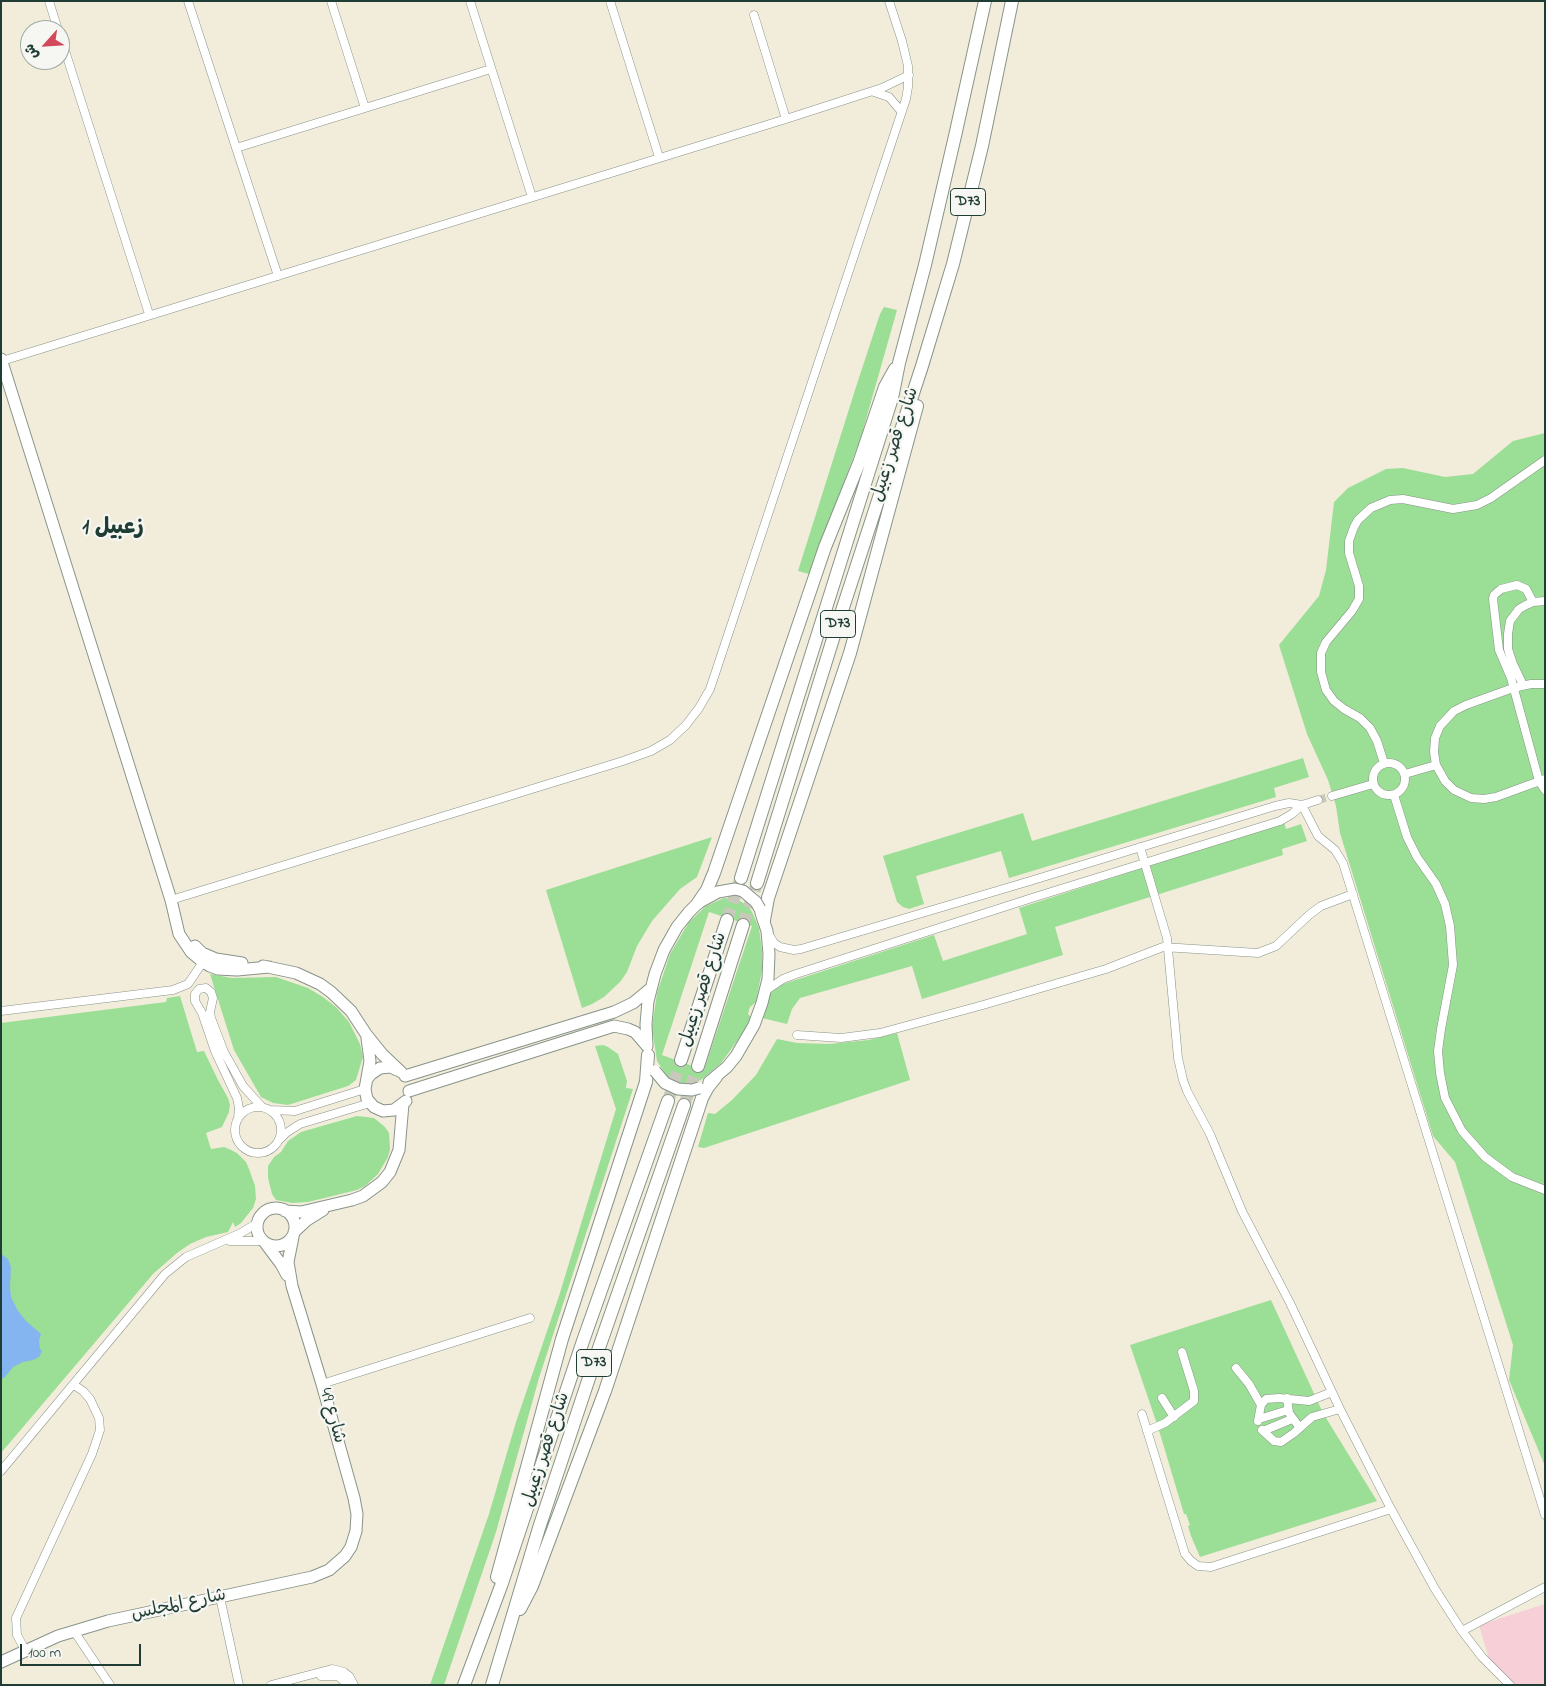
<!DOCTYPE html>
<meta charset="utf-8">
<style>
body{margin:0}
#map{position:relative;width:1546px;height:1686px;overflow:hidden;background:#f2ecdb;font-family:"Indie Flower","Playpen Sans Arabic",sans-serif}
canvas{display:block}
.frame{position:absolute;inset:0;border:2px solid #1f3d34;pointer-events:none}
.north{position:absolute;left:20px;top:20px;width:50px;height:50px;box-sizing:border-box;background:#f6f6f2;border:1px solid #a0aca6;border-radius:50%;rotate:244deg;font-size:14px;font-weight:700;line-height:20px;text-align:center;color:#1f3d34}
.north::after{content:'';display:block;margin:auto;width:18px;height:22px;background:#d1495b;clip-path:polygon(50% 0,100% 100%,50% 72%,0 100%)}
.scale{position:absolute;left:20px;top:1644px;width:121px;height:22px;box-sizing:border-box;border:2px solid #1f3d34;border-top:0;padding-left:6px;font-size:15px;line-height:18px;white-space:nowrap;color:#1f3d34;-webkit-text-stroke:4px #f6f6f2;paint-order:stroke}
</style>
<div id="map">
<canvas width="1546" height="1686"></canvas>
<div class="frame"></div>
<div class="north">ش</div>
<div class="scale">100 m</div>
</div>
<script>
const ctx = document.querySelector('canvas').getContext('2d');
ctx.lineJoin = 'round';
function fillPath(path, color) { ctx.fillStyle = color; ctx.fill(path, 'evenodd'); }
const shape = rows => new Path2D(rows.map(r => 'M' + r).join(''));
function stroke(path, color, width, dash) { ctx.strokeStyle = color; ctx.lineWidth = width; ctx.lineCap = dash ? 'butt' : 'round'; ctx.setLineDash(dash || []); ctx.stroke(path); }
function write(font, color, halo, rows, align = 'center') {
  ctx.font = font + ' "Indie Flower","Playpen Sans Arabic",sans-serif'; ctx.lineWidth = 4.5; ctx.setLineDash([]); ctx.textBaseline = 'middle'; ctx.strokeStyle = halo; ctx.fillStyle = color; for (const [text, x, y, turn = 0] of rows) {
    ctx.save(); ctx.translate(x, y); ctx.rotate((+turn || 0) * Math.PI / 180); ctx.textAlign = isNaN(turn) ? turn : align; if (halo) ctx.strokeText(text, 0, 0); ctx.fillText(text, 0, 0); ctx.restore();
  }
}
fillPath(shape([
 [1545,1604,1545,1685,1516,1685,1490,1662,1479,1625]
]), '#f6cfd7');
fillPath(shape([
 [884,307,897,310,861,437,809,574,798,571,856,387,880,314],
 [1545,433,1545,1466,1509,1380,1513,1345,1455,1162,1433,1136,1340,833,1336,806,1328,780,1307,734,1279,645,1319,596,1326,570,1334,502,1348,488,1386,469,1403,468,1445,477,1473,474,1513,441],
 [1303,758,1309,777,1274,788,1276,797,1009,878,1001,851,916,876,924,904,909,909,903,907,897,902,883,856,1023,813,1032,841],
 [1284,822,1286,829,1301,824,1307,841,1282,849,1283,855,1055,927,1063,955,922,999,912,966,800,998,792,1009,787,1024,762,1018,766,999,772,992,780,985,934,935,943,961,1027,934,1019,908],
 [712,837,697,877,680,889,652,921,637,946,627,972,620,982,604,997,592,1004,582,1008,546,890],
 [724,898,736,899,747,905,752,912,759,928,762,951,762,970,756,1002,750,1007,748,1014,751,1017,743,1033,721,1063,701,1080,692,1083,681,1084,669,1079,657,1061,652,1027,657,993,670,954,689,922,706,906],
 [709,912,752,926,704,1070,662,1055],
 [210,974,232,978,276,977,308,988,323,997,337,1008,349,1022,360,1044,363,1057,356,1080,348,1086,288,1105,273,1103,261,1097,234,1050],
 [180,996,197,1052,204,1051,218,1080,228,1098,230,1105,229,1112,222,1127,206,1133,211,1149,224,1147,229,1149,237,1153,246,1162,249,1169,255,1186,256,1199,253,1208,241,1223,235,1227,233,1222,228,1232,206,1237,190,1244,177,1253,153,1274,1,1453,1,1023,166,1002,167,998],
 [897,1033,910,1080,704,1148,698,1147,708,1113,715,1114,732,1100,756,1075,777,1039,797,1043,829,1044,869,1040],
 [603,1045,608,1047,618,1054,627,1081,626,1088,633,1089,539,1378,496,1532,444,1685,430,1685,489,1514,516,1422,559,1296,616,1109,595,1046],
 [357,1116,374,1118,385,1127,389,1133,390,1149,388,1157,378,1174,365,1186,357,1190,308,1202,292,1203,276,1200,272,1194,268,1178,268,1166,274,1157,281,1152,288,1141,301,1132],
 [1271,1300,1323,1413,1377,1501,1200,1557,1191,1536,1188,1526,1190,1525,1186,1514,1184,1514,1158,1427,1130,1345]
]), '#9bde95');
fillPath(shape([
 [1,1254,8,1259,11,1267,10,1287,11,1297,18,1311,26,1321,41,1334,39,1341,40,1349,42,1351,39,1357,33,1360,23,1362,13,1367,5,1377,1,1379]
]), '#84b5f0');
stroke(shape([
 [1318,800,1332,796]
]), '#c8c9ba', 8, [8, 4]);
stroke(shape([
 [727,920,740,880],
 [743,925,757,883],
 [668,1101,681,1060],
 [684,1105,698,1066]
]), '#c8c9ba', 12, [12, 6]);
const street = shape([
 [49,1,58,30],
 [188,1,278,276],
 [331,1,365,108],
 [470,1,532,197],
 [610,1,659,157],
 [754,15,786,119],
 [60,35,149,314],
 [874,92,889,97,901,111],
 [236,148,491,69],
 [2,361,786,119,882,88,909,75],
 [1533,602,1526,589,1517,585,1501,589,1494,595,1493,599,1499,650,1511,678,1539,781,1545,790],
 [1545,684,1531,684,1513,688,1466,705,1454,711,1440,726,1435,738,1434,752,1436,765,1445,781,1454,790,1471,798,1484,799,1496,797,1545,779],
 [1523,685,1513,664,1508,649,1508,634,1510,621,1519,609,1526,605,1533,602,1545,601],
 '1373 779a16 16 0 1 1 32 0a16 16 0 1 1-32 0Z',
 [1384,763,1377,741,1370,728,1360,718,1344,709,1334,701,1326,690,1321,672,1321,653,1326,642,1352,611,1359,599,1359,586,1349,553,1349,541,1354,527,1358,520,1371,508,1390,500,1403,499,1453,509,1477,505,1491,498,1545,460],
 [1405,774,1436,765],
 [1394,795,1407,837,1417,857,1436,884,1445,904,1450,926,1453,965,1441,1029,1438,1051,1440,1073,1445,1098,1462,1131,1485,1157,1512,1177,1545,1190],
 [1332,796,1373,784],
 [1302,805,1318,836,1335,850,1343,863,1545,1515],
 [1140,847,1167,938,1178,1058,1183,1080,1187,1091,1210,1134,1242,1211,1290,1303,1340,1409,1391,1509,1435,1589,1462,1631,1482,1657,1510,1685],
 [171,900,623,761,651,751,670,740,686,725,699,708,710,689,906,99,908,87,908,66,902,41,889,1],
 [768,933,774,943,780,947,794,950,801,949,1030,881,1275,806,1289,803,1302,805],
 [765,991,783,979,796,974,1035,897,1280,821,1292,814,1302,805,1318,800],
 [1,1011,173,990,188,984,205,959],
 [797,1035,841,1038,880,1033,983,1005,1106,969,1163,947,1258,953,1276,946,1309,915,1321,906,1353,894],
 '235 1130a23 23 0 1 1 46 0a23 23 0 1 1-46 0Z',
 [270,1110,295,1111,365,1089],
 [238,1119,239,1108,237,1098,215,1051,202,1013,195,1001,195,994,199,989,206,988,211,992,213,998,210,1012,211,1018,224,1052,243,1086,262,1107],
 [280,1139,286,1133,300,1124,370,1103],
 [230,1241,262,1241],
 [1236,1368,1249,1384,1261,1405],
 [322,1384,530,1318],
 [1162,1398,1174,1417],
 [1287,1398,1289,1413,1300,1428],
 [1142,1414,1185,1554,1191,1561,1198,1566,1211,1567,1391,1509],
 [1259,1419,1288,1410],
 [1258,1421,1261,1405,1266,1399,1279,1398,1309,1401,1332,1392],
 [1262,1430,1274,1441,1281,1442,1294,1433,1312,1417,1340,1409],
 [1147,1431,1165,1423,1194,1401,1194,1391,1182,1352],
 [1263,1431,1292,1419],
 [1,1471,165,1274,186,1257,241,1233,257,1223],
 [220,1597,239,1685],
 [74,1631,110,1685],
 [1462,1631,1545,1587],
 [25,1650,17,1635,16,1618,92,1454,100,1430,99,1418,90,1399,83,1391,74,1385],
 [321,1676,338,1676,348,1685],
 [271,1685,332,1669,344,1672,349,1676,354,1685]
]);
const secondary = shape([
 [1,359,171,900,179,934,191,952,203,962,210,966,218,969,237,970,269,967],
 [195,946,202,953,216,959,242,963],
 [263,966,296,973,320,984,331,992,351,1011,366,1034,382,1054,401,1072],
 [367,1038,370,1061,365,1089,367,1099,374,1107,383,1111,394,1110,406,1101],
 [647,1046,646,1024,648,1001,655,974,664,950,677,927,689,912,698,903,718,892],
 [405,1076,614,1012,633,1003,650,989],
 [367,1079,371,1074,380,1068,391,1067,397,1070],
 [709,1082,727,1067,736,1056,754,1025,762,1003,768,979,769,954,767,931,761,913],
 [409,1091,614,1026,628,1029,635,1032,647,1046],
 '257 1227a19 19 0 1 1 38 0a19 19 0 1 1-38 0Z',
 [285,1211,301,1212,352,1200,363,1196,382,1182,390,1172,399,1150,403,1104],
 [294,1232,307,1220,323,1210],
 [266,1244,281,1264,287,1275],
 [1,1662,58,1636,108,1621,312,1577,329,1570,345,1556,351,1547,356,1531,357,1514,354,1498,322,1384,292,1286,288,1262,293,1237]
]);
const primary = shape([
 [741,878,892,398,899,363,925,265,955,136,985,1],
 [757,883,837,626,922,366,953,264,982,146,1012,1],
 [698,903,707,890,714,873,825,547,859,463,885,387,895,369],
 [764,920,768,898,850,653,917,406],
 [681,1060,727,920],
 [698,1066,743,925],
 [497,1577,562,1339,646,1082,648,1055],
 [520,1609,532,1586,605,1391,702,1098,708,1087,716,1077],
 [464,1685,501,1586,583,1341,668,1101],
 [492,1685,539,1528,600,1345,684,1105]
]);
stroke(street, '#889488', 9);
stroke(secondary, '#889488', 13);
stroke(primary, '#889488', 14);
stroke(street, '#fff', 8);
stroke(secondary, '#fff', 11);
stroke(primary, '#fff', 12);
const secondaryBridge = shape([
 [718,892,735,889,743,891,756,902,760,909],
 [655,1071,665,1083,678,1089,692,1090,699,1088]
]);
stroke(secondaryBridge, '#889488', 13, []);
stroke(secondaryBridge, '#fff', 11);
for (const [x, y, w] of [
 [968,202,35],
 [838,624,35],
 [594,1363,35]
]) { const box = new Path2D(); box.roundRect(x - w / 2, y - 13.5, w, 27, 4); ctx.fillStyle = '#f6f6f2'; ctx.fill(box); stroke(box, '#1f3d34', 1); }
write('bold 16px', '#1f3d34', null, [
 ["D73",968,202],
 ["D73",838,624],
 ["D73",594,1363]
]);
write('18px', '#1f3d34', '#f6f6f2', [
 ["شارع قصر زعبيل",896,445,-72],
 ["شارع قصر زعبيل",704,990,-72],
 ["شارع 49",331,1416,74],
 ["شارع قصر زعبيل",547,1450,-72],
 ["شارع المجلس",179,1606,-12]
]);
write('bold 22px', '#1f3d34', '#f6f6f2', [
 ["زعبيل 1",113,529]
]);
</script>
